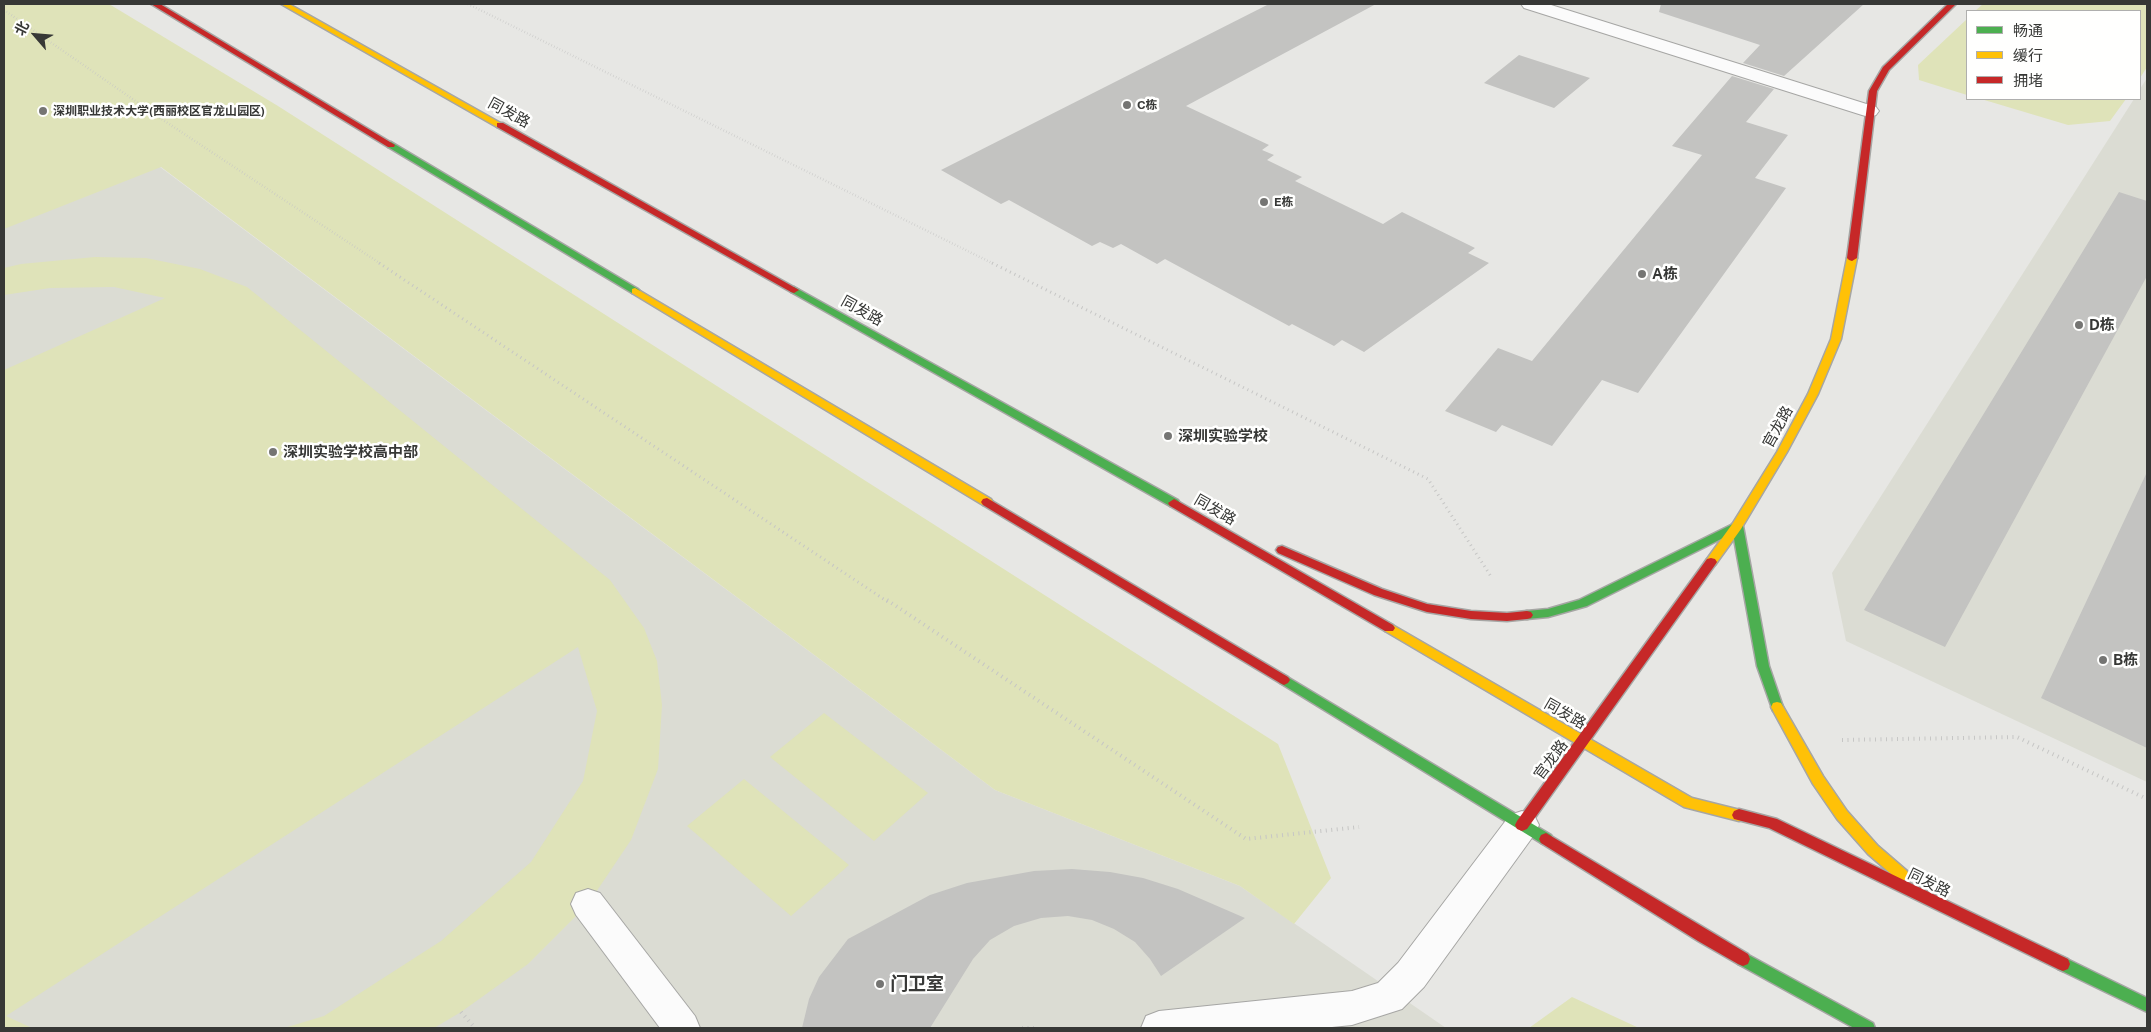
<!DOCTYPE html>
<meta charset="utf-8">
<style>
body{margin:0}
#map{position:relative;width:2151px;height:1032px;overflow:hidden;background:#e7e7e4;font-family:"Public Sans","Noto Sans SC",sans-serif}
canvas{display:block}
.frame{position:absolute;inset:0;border:5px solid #373836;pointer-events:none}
.legend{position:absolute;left:1966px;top:10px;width:175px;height:90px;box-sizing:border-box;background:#fffffe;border:1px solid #afafae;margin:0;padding:6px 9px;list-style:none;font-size:15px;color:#373836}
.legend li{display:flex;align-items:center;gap:10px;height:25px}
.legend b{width:25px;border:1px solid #afafae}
.north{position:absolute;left:10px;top:10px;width:50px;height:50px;-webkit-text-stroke:4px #fffffe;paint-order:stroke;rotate:297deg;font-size:14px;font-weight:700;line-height:20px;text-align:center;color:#373836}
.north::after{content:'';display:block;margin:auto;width:18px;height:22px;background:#373836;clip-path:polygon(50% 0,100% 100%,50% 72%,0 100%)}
</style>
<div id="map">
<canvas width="2151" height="1032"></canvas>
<div class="frame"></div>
<ul class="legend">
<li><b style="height:6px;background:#4caf50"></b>畅通</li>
<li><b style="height:6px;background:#ffc107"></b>缓行</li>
<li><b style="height:6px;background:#c62828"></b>拥堵</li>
</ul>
<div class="north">北</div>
</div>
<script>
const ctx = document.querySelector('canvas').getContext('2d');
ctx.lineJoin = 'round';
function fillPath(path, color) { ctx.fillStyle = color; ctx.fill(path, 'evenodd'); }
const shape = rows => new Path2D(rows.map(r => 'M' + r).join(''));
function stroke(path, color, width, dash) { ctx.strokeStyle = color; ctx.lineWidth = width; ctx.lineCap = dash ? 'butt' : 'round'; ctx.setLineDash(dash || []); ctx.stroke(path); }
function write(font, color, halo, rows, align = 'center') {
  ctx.font = font + ' "Public Sans","Noto Sans SC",sans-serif'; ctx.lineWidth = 5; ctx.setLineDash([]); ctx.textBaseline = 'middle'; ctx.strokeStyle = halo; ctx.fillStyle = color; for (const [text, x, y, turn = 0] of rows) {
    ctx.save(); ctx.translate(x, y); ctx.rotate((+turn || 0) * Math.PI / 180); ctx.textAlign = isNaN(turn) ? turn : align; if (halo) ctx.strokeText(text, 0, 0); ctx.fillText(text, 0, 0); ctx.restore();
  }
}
fillPath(shape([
 [4,55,160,167,995,790,1240,886,1446,1028,4,1028],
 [2147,78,2147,782,1846,641,1832,573,2134,99,2140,99,2140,89]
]), '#dbdcd3');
fillPath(shape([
 [4,4,109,4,278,106,1278,744,1331,878,1294,924,1240,886,995,790,161,167,4,229],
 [1983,4,2147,4,2147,67,2140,78,2140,11,1975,11],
 [1967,19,1967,95,1919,80,1918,65],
 [1981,99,2126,99,2110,121,2068,125],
 [95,257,146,258,200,269,247,287,610,580,644,628,657,661,662,705,658,769,631,840,588,904,528,964,461,1012,434,1028,284,1028,324,1016,441,941,531,862,583,781,597,711,578,647,6,1016,32,1028,4,1028,4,370,165,298,114,287,50,288,4,295,4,268,21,264],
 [824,713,928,793,874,841,770,757],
 [744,779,849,865,791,916,687,826],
 [1572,997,1639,1028,1529,1028]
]), '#dfe3b9');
fillPath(shape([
 [1269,4,1376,4,1186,106,1269,145,1262,150,1274,155,1267,160,1302,177,1295,181,1383,224,1402,212,1475,248,1468,253,1489,263,1364,352,1342,340,1334,346,1292,324,1289,326,1165,259,1157,264,1121,244,1113,248,1100,242,1092,246,1009,200,1001,204,941,170],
 [1661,4,1864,4,1784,76,1743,63,1760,45,1659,12],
 [1519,55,1590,78,1554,108,1484,83],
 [1732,76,1774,89,1746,122,1788,135,1755,178,1786,188,1638,393,1602,380,1552,446,1502,425,1496,432,1445,411,1498,348,1532,361,1702,155,1672,146],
 [2119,192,2147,201,2147,276,1945,647,1864,610],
 [2147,472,2147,748,2041,698],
 [1072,869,1110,872,1143,878,1178,889,1245,918,1161,976,1150,959,1135,942,1114,929,1092,920,1068,916,1041,918,1014,926,990,940,973,959,930,1028,802,1028,809,999,819,977,848,939,930,895,967,883,1034,871]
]), '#c3c3c1');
const lane = shape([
 [588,889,600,893,695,1016,700,1028,660,1028,576,915,571,904,576,893,588,889]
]);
const street = shape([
 [1521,4,1548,4,1876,107,1879,111,1876,115,1869,117,1862,115,1524,8,1521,4],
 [1522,811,1534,815,1539,825,1534,835,1424,987,1402,1009,1352,1025,1322,1028,1141,1028,1146,1016,1159,1011,1352,991,1378,983,1398,963,1510,815,1522,811]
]);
const fast = shape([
 [391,142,638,289,640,291,638,293,632,293,388,147,388,143,391,142],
 [794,287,1178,500,1180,503,1178,506,1170,506,791,292,789,290,794,287],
 [1737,522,1743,526,1769,666,1783,707,1781,711,1777,712,1773,711,1757,666,1733,533,1587,606,1548,617,1527,619,1523,618,1521,615,1523,612,1527,611,1548,609,1579,600,1737,522],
 [1284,675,1551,835,1553,839,1551,843,1546,845,1541,843,1280,683,1278,680,1280,677,1284,675],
 [1743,952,1873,1023,1875,1028,1854,1028,1738,964,1736,959,1738,954,1743,952],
 [2063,957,2147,998,2147,1012,2058,969,2056,964,2058,959,2063,957]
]);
const slow = shape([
 [281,4,289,4,504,125,500,127,497,127,281,4],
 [1852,255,1857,258,1841,339,1818,394,1787,452,1741,529,1715,565,1707,565,1705,562,1707,559,1733,523,1777,452,1808,394,1831,339,1847,258,1852,255],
 [635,288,991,499,993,502,991,505,983,505,632,293,632,289,635,288],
 [1389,623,1692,798,1744,811,1746,815,1744,819,1739,821,1684,807,1385,631,1383,628,1385,625,1389,623],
 [1777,702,1781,703,1823,776,1847,811,1878,846,1907,871,1909,875,1907,879,1902,881,1897,879,1868,854,1837,819,1813,784,1771,707,1773,703,1777,702]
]);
const jam = shape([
 [151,4,160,4,395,145,394,147,388,147,151,4],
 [1948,4,1956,4,1889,70,1877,91,1857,258,1852,261,1849,260,1847,258,1869,91,1883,67,1948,4],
 [497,123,503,123,799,290,794,293,791,292,497,127,497,123],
 [987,498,1288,677,1290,680,1288,683,1284,685,1280,683,983,505,981,502,983,499,987,498],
 [1174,499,1393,625,1395,628,1393,631,1385,631,1170,506,1168,503,1174,499],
 [1282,546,1382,589,1427,604,1471,611,1507,613,1527,611,1531,612,1533,615,1531,618,1527,619,1507,621,1471,619,1427,612,1374,595,1278,553,1276,550,1278,547,1282,546],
 [1711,558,1715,559,1717,562,1715,565,1527,829,1522,831,1517,829,1515,825,1517,821,1707,559,1711,558],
 [1739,809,1777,819,2068,959,2070,964,2068,969,2063,971,2058,969,1769,828,1734,819,1732,815,1734,811,1739,809],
 [1546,833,1748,954,1750,959,1748,964,1743,966,1738,964,1698,941,1541,843,1539,839,1541,835,1546,833]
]);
stroke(lane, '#a6a6a4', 2);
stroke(street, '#a6a6a4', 2);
stroke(fast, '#a6a6a4', 3);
stroke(slow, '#a6a6a4', 3);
stroke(jam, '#a6a6a4', 3);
stroke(shape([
 [468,4,994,264],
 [4,10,157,116,381,264]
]), '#c6c6c5', 2.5, [0.5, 2.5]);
stroke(shape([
 [379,263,888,602],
 [992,263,1428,479,1492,578]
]), '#c6c6c5', 3, [1, 4]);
stroke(shape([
 [887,600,1246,839,1359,827],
 [1842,740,2017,737,2147,799],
 [461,1012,475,1028],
 [1022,1028,1037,1028]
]), '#c6c6c5', 4, [1, 4.5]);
fillPath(lane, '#fbfbfb');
fillPath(street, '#fbfbfb');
fillPath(fast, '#4caf50');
fillPath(slow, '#ffc107');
fillPath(jam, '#c62828');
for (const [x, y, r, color] of [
 [1127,105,5,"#757573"],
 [43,111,5,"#757573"],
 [1264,202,5,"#757573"],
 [1642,274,5,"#757573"],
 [2079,325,5,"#757573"],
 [1168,436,5,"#757573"],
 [273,452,5,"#757573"],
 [2103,660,5,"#757573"],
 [880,984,5,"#757573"]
]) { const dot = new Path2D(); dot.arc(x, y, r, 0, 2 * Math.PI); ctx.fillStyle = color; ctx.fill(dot); stroke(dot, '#fffffe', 2); }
write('bold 12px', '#373836', '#fffffe', [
 ["C栋",1137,105],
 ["深圳职业技术大学(西丽校区官龙山园区)",53,111],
 ["E栋",1274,202]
], 'left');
write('15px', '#373836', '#fffffe', [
 ["同发路",509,113,29],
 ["同发路",862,311,29],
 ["官龙路",1778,427,-61],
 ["同发路",1215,510,30],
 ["同发路",1565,714,30],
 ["官龙路",1551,760,-53],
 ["同发路",1929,883,26]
]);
write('bold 15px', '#373836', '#fffffe', [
 ["A栋",1652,274],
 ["D栋",2089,325],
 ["深圳实验学校",1178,436],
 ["深圳实验学校高中部",283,452],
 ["B栋",2113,660]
], 'left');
write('bold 18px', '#373836', '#fffffe', [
 ["门卫室",890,984]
], 'left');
</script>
